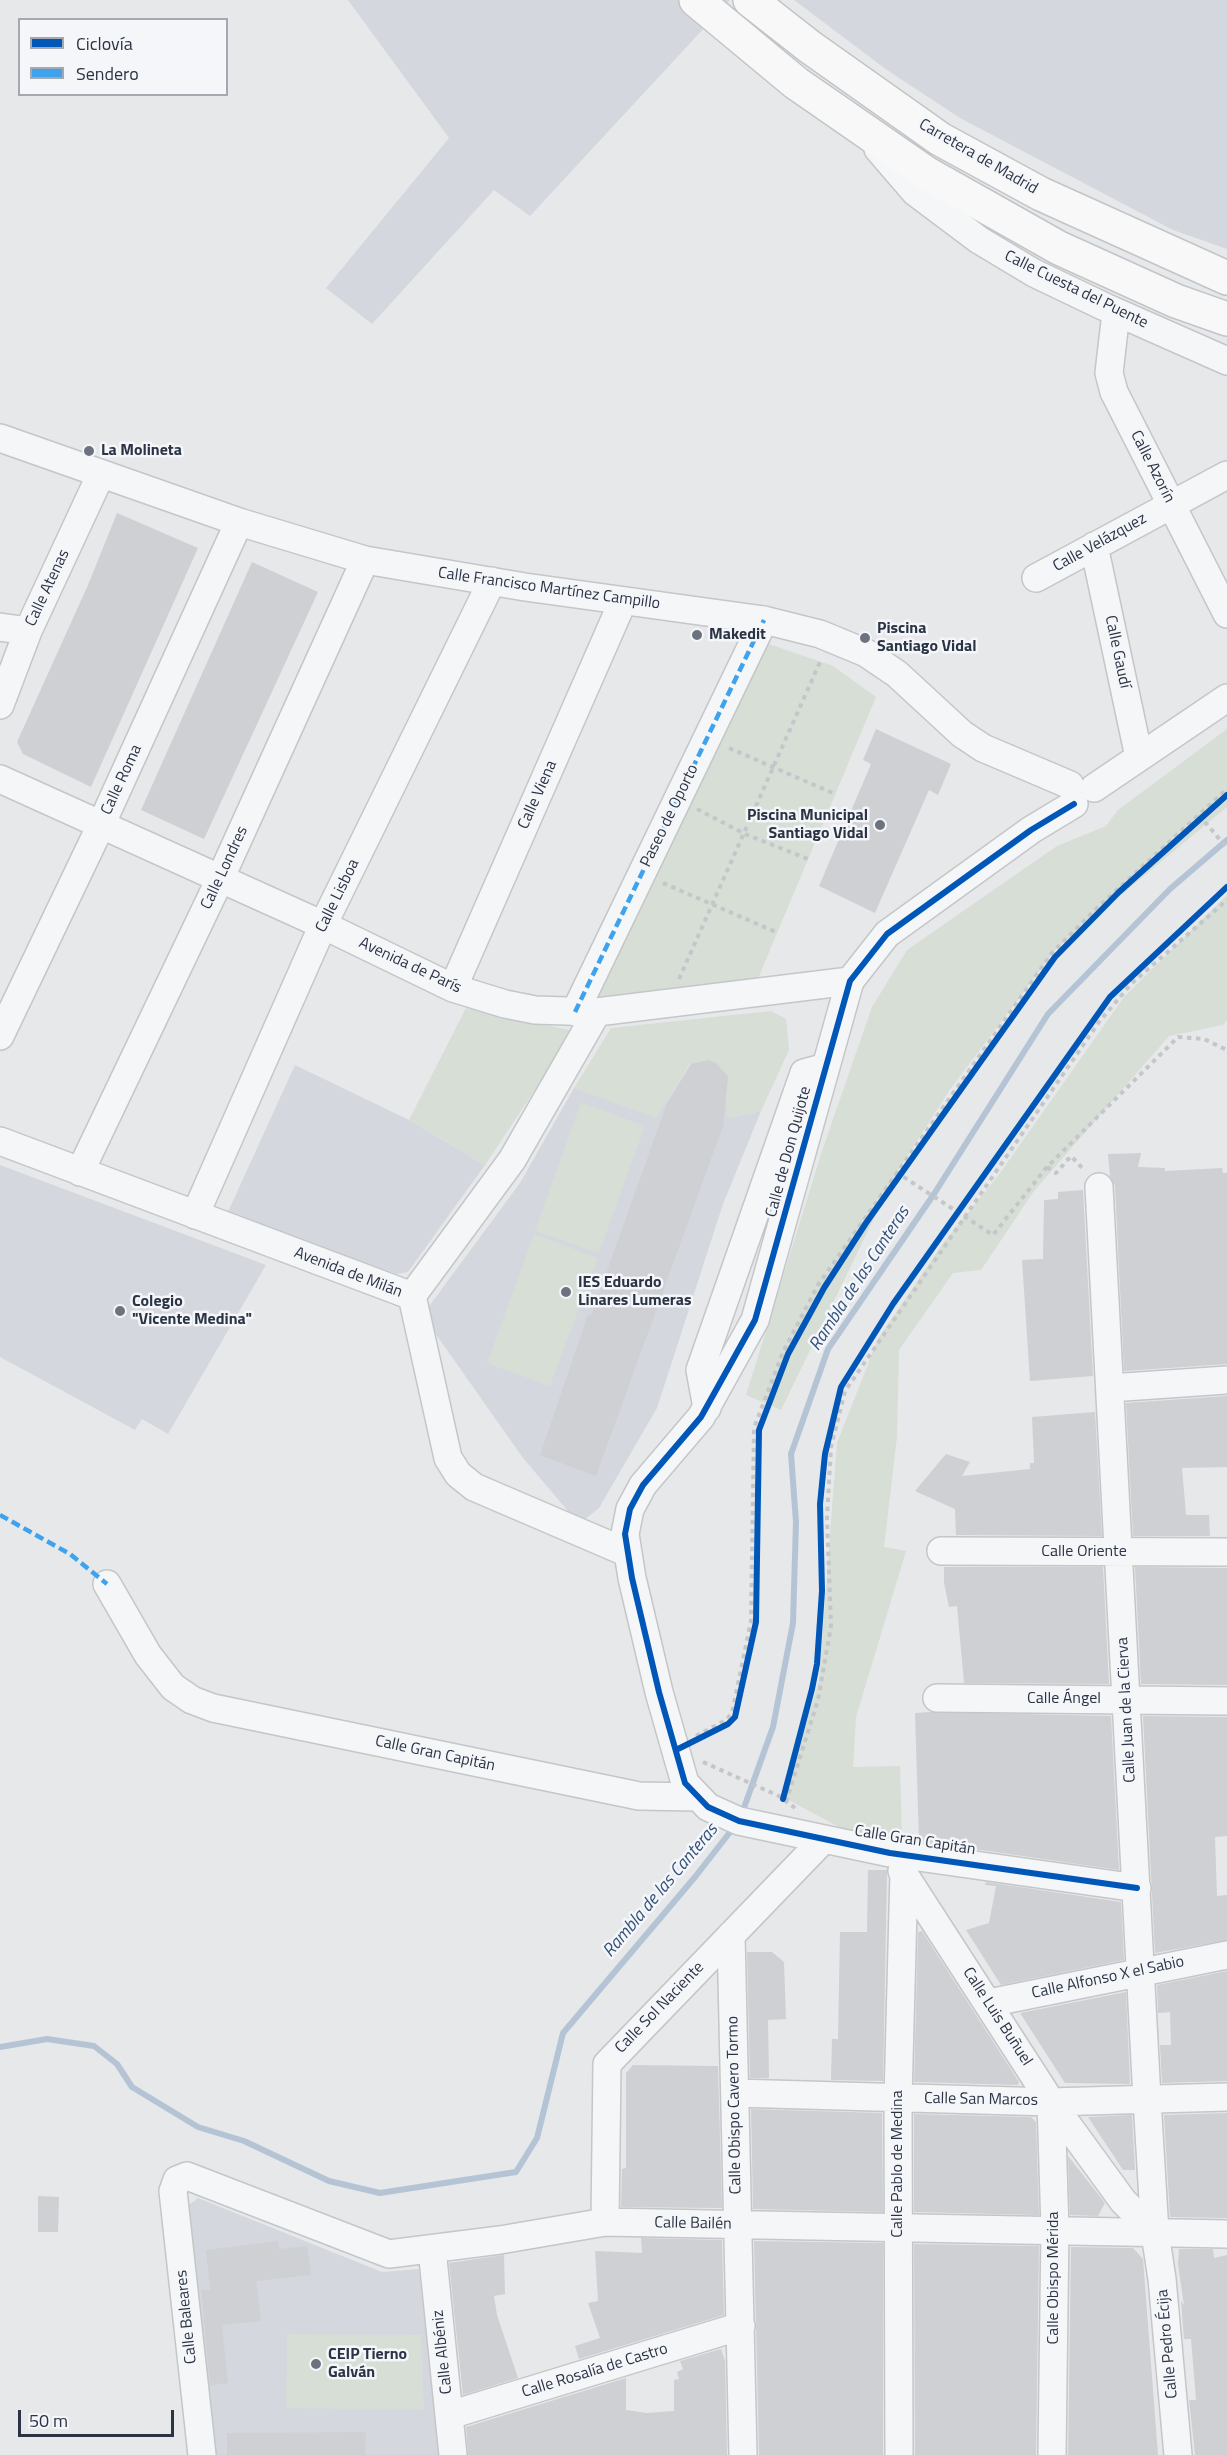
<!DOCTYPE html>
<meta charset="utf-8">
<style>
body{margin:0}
#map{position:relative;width:1227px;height:2455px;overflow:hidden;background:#e6e8ea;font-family:"Titillium Web",sans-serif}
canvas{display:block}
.legend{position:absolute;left:18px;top:18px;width:210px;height:78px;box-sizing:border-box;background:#f4f6f9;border:2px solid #a4a8b1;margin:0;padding:8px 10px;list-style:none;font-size:18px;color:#2b3445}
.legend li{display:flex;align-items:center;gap:12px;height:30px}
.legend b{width:30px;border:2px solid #a4a8b1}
.scale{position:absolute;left:18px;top:2410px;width:156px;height:27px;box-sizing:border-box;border:3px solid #2b3445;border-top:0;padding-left:8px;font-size:18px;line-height:21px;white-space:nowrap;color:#2b3445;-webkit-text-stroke:4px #f4f6f9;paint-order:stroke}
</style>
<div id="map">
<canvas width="1227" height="2455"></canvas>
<ul class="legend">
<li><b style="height:8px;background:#0057b8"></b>Ciclovía</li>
<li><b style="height:8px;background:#3ea3ec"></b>Sendero</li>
</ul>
<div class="scale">50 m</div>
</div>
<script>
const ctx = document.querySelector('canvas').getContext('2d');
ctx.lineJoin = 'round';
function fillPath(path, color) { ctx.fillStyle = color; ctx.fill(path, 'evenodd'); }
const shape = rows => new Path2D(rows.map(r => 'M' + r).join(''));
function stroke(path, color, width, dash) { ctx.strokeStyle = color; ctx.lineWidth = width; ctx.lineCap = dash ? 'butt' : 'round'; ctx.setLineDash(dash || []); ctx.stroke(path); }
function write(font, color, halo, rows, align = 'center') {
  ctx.font = font + ' "Titillium Web",sans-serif'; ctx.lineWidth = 5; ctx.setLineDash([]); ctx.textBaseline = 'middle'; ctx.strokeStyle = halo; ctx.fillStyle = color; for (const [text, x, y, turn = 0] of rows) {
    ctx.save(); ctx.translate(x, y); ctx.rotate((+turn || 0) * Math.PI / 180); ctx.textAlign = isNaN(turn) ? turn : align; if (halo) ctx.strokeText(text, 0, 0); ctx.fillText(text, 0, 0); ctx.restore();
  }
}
fillPath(shape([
 [348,0,730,0,530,216,494,190,372,324,326,288,449,138],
 [794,0,1227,0,1227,249,1173,230,960,118,887,70],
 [711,1062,725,1079,728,1118,761,1111,723,1204,657,1408,599,1508,579,1524,523,1458,428,1323,427,1309,520,1183,574,1088,656,1117,691,1064],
 [295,1065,409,1120,485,1165,408,1272,397,1274,227,1214],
 [0,1165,266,1265,168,1434,142,1419,135,1430,0,1357],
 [198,2198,382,2272,419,2269,439,2455,214,2455,184,2209]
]), '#d4d7dd');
fillPath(shape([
 [760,641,833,666,876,697,757,981,589,998],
 [1227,729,1227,807,1057,948,951,1088,895,1175,781,1410,746,1395,824,1145,872,1007,907,950,1057,846,1106,826,1118,810],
 [1227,895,1227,1020,1223,1025,1169,1036,1034,1191,981,1270,953,1273,899,1350,897,1437,884,1547,906,1551,856,1717,853,1767,900,1766,902,1839,841,1828,783,1797,819,1681,837,1443,878,1339,944,1242,998,1176,1124,997],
 [466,1008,574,1031,485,1165,409,1120],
 [771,1011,786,1019,789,1050,761,1111,728,1118,725,1079,711,1062,690,1064,656,1118,574,1088,611,1028],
 [581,1102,645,1126,599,1253,535,1231],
 [534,1234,598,1258,550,1386,487,1363],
 [287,2334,421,2335,424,2410,286,2408]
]), '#d6ded6');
stroke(shape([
 [741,1816,773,1727,793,1623,796,1522,791,1454,828,1349,934,1194,1048,1014,1170,889,1227,840],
 [0,2047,47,2039,94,2046,117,2064,132,2087,198,2127,244,2141,329,2181,380,2193,516,2172,537,2138,563,2033,695,1877,734,1827]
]), '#b4c4d5', 6);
fillPath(shape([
 [117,513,198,548,91,787,23,754,17,742,88,585],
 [252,562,318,592,204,839,141,810],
 [876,729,951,764,938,795,929,790,875,913,819,886,871,764,863,760],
 [708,1060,716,1063,728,1077,723,1126,596,1476,540,1455,588,1315,591,1316,666,1106,691,1064],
 [1141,1153,1138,1167,1165,1168,1165,1171,1222,1168,1223,1173,1227,1173,1227,1364,1124,1371,1115,1186,1110,1176,1108,1154],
 [1083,1190,1093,1376,1030,1381,1022,1260,1043,1259,1044,1200,1058,1199,1058,1192],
 [1227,1396,1227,1467,1182,1468,1186,1515,1209,1515,1210,1536,1133,1536,1126,1403],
 [1095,1412,1102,1536,956,1535,955,1509,915,1491,946,1454,970,1462,962,1476,1030,1469,1030,1463,1034,1463,1032,1417],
 [944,1567,1103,1567,1109,1684,964,1683,957,1606,949,1607,944,1583],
 [1135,1567,1227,1568,1227,1685,1141,1684],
 [930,1712,1111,1716,1119,1870,919,1841,915,1713],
 [1143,1716,1227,1717,1227,1836,1215,1837,1217,1896,1227,1895,1227,1940,1155,1953],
 [868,1870,887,1870,887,1875,883,2081,831,2080,832,2039,838,2039,840,1932,867,1932],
 [986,1882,1121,1902,1124,1960,1001,1985,966,1930,989,1923,996,1886,985,1885],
 [922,1931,1019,2082,1018,2085,914,2082,918,1932],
 [747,1952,772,1952,784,1962,786,2019,768,2020,769,2078,750,2078],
 [1227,1971,1227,2081,1162,2083,1160,2045,1171,2045,1170,2012,1158,2013,1157,1985],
 [1126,1992,1130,2084,1065,2083,1020,2013],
 [633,2065,718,2066,722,2208,621,2207,622,2169,626,2168,626,2073],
 [751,2109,882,2113,883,2212,753,2209],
 [1227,2113,1227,2218,1170,2217,1164,2115],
 [914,2114,1031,2117,1036,2122,1039,2215,914,2212],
 [1132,2115,1135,2170,1123,2170,1088,2117],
 [1068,2156,1105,2203,1098,2216,1070,2215],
 [38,2196,59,2197,58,2232,38,2232],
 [641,2238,722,2240,724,2315,579,2359,575,2346,600,2338,588,2303,598,2301,595,2251,642,2253],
 [278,2241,279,2249,307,2246,311,2275,256,2281,261,2321,222,2325,228,2383,210,2385,201,2290,210,2290,206,2250],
 [754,2241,883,2243,883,2455,759,2455],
 [914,2244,1039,2246,1036,2455,915,2455],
 [1071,2247,1133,2248,1143,2259,1158,2455,1068,2455],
 [1179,2249,1213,2249,1214,2258,1227,2255,1227,2455,1195,2455,1189,2400,1196,2400,1191,2339,1184,2339,1181,2301,1184,2305,1178,2264],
 [504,2255,505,2294,494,2296,497,2315,518,2378,463,2395,449,2263],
 [721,2349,725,2361,727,2455,468,2455,466,2427,626,2378,626,2410,647,2413,674,2411,674,2380,679,2379,677,2372,683,2369,680,2361],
 [366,2432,365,2455,227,2455,227,2433]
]), '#ced0d3');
const minor = shape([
 [878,149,915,192,979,240,1034,273,1105,307,1227,361],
 [1116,313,1109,373,1114,392,1227,614],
 [0,438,239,522,365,560,525,587,764,620,820,634,866,653,897,674,962,734,983,748,1070,785],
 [1094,546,1139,757],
 [1036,578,1227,475],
 [0,627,28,631],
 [0,705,28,631,101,474],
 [0,779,323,925,453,988,505,1004,535,1010,597,1012,850,981],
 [1094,788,1227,698],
 [1074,804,1031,830,887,934,850,981,755,1320,701,1417,643,1485,630,1509,625,1534,632,1578,659,1692,685,1783,708,1807,739,1821,890,1853,1137,1888],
 [453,988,623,601],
 [575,1012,764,620],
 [0,1036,101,825,239,522],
 [0,1141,412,1296],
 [80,1172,220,879,365,560],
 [1099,1187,1147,2099,1155,2233,1162,2279,1178,2455],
 [195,1215,323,925,492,581],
 [412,1296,448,1458,458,1474,474,1487,628,1553],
 [412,1296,512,1160,597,1012],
 [1110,1388,1227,1380],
 [707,1408,700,1370,804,1073,826,1067],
 [941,1551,1227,1552],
 [107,1584,148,1655,173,1687,192,1700,213,1708,639,1796,697,1797],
 [937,1698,1227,1701],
 [902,1871,1051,2102,1123,2201,1155,2233],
 [731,1935,743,2455],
 [989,2003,1227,1955],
 [735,2093,1051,2102,1227,2097],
 [1051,2102,1055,2229,1052,2455],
 [605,2222,607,2064,824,1839],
 [432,2249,453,2455],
 [450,2415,741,2326],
 [202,2455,173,2191,177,2180,187,2176,389,2254,500,2240,605,2222,1227,2234],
 [899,2455,898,2098,904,1873]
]);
const major = shape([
 [696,0,796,83,926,173,1059,248,1176,301,1227,319],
 [750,0,810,47,940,139,1041,194,1227,278]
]);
stroke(minor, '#c4c6c8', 30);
stroke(major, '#c2c5c8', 36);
stroke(shape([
 [729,748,835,794],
 [697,809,745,834,808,859],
 [1199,815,1227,848],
 [663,883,778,933],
 [679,979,820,662],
 [1047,1167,1056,1173,1071,1156,1085,1171],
 [896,1172,993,1235,1047,1167,1178,1037,1204,1039,1227,1050],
 [696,1736,726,1720,732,1713,751,1621,754,1428,783,1352,818,1285,1052,953,1095,910,1227,789],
 [703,1762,779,1796,795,1808],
 [786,1802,818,1700,831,1626,827,1518,831,1447,845,1391,1099,1022,1131,984,1227,900]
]), '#c5c6ca', 4, [4.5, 4.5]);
stroke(minor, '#f5f6f7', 27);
stroke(major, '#f8f8f8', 33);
stroke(shape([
 [575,1012,764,620],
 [0,1515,70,1554,107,1584]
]), '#3ea3ec', 4.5, [9, 4.5]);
stroke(shape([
 [1074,804,1031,830,887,934,850,981,755,1320,701,1417,643,1485,630,1509,625,1534,632,1578,659,1692,685,1783,708,1807,739,1821,890,1853,1137,1888],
 [676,1750,728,1724,735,1717,756,1622,759,1430,788,1354,824,1288,866,1223,1055,957,1119,892,1227,795],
 [783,1799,812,1689,817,1664,822,1591,820,1504,825,1454,841,1387,893,1304,1110,997,1227,887]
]), '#0057b8', 6);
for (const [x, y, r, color] of [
 [89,451,6,"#6c737f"],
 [697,635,6,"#6c737f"],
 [865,638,6,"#6c737f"],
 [880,825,6,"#6c737f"],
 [566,1292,6,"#6c737f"],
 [120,1311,6,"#6c737f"],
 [316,2364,6,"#6c737f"]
]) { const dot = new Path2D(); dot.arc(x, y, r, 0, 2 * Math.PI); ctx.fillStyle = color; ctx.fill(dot); stroke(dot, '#f4f6f9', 2); }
write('16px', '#2b3445', '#f4f6f9', [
 ["Carretera de Madrid",978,157,30],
 ["Calle Cuesta del Puente",1076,290,26],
 ["Calle Azorín",1152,467,63],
 ["Calle Velázquez",1100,543,-29],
 ["Calle Atenas",48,588,-65],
 ["Calle Francisco Martínez Campillo",549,589,8],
 ["Calle Gaudí",1117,652,78],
 ["Calle Roma",122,780,-65],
 ["Calle Viena",538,795,-66],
 ["Paseo de Oporto",670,816,-64],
 ["Calle Londres",225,868,-65],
 ["Calle Lisboa",338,896,-64],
 ["Avenida de París",410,966,25],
 ["Calle de Don Quijote",789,1152,-75],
 ["Avenida de Milán",348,1273,21],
 ["Calle Oriente",1084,1552],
 ["Calle Ángel",1064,1699],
 ["Calle Juan de la Cierva",1127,1710,-93],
 ["Calle Gran Capitán",435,1754,12],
 ["Calle Gran Capitán",915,1841,9],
 ["Calle Alfonso X el Sabio",1108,1978,-12],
 ["Calle Sol Naciente",660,2008,-46],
 ["Calle Luis Buñuel",997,2017,57],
 ["Calle San Marcos",981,2100,1],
 ["Calle Obispo Cavero Tormo",735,2105,-91],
 ["Calle Pablo de Medina",898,2164,-90],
 ["Calle Bailén",693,2224,1],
 ["Calle Obispo Mérida",1054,2278,-90],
 ["Calle Baleares",187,2317,-96],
 ["Calle Pedro Écija",1168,2344,-95],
 ["Calle Albéniz",443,2352,-96],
 ["Calle Rosalía de Castro",595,2371,-17]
]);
write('bold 16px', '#2b3445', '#f4f6f9', [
 ["La Molineta",101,451],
 ["Piscina",877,629],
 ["Santiago Vidal",877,647],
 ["Makedit",709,635],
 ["Piscina Municipal",868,816,"right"],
 ["Santiago Vidal",868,834,"right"],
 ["IES Eduardo",578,1283],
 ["Linares Lumeras",578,1301],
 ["Colegio",132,1302],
 ["\"Vicente Medina\"",132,1320],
 ["CEIP Tierno",328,2355],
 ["Galván",328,2373]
], 'left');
write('italic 18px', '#34527a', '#f4f6f9', [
 ["Rambla de las Canteras",860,1279,-57],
 ["Rambla de las Canteras",661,1891,-50]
]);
</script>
